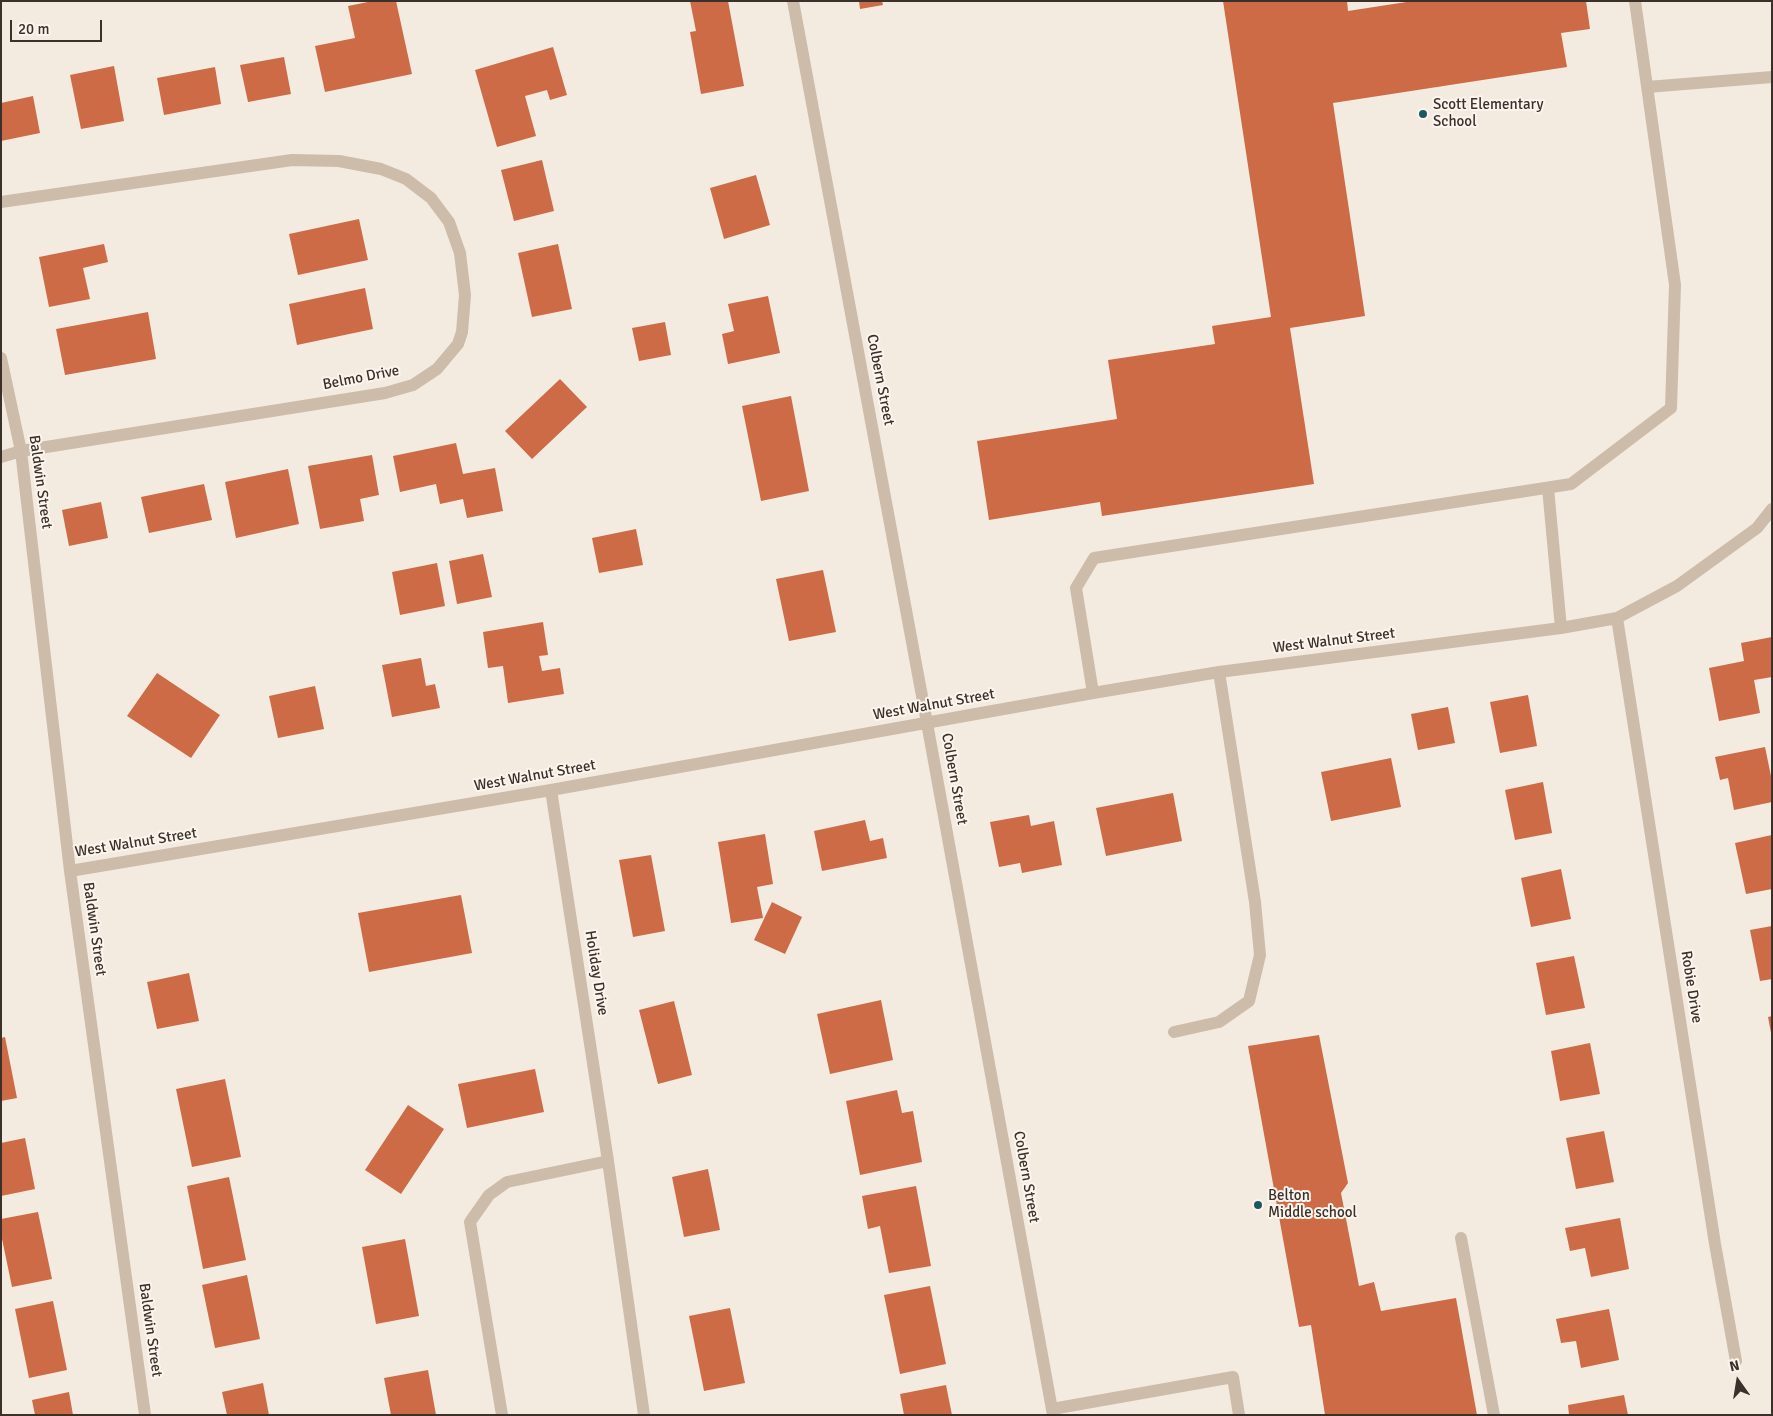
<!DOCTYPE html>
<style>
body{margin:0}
#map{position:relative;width:1773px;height:1416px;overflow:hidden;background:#f4ebe0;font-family:Signika,sans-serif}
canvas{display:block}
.frame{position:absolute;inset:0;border:2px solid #3b302a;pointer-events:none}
.north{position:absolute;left:1713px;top:1356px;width:50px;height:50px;-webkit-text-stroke:4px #fbf5ed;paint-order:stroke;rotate:347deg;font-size:14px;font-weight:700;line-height:20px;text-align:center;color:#3b302a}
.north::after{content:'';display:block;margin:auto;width:18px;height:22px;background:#3b302a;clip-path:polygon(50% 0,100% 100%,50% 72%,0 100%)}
.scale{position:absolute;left:10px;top:20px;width:92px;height:22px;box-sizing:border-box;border:2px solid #3b302a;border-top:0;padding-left:6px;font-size:15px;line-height:18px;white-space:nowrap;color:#3b302a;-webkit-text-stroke:4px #fbf5ed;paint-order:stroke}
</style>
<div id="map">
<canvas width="1773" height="1416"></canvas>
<div class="frame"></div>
<div class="north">N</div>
<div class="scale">20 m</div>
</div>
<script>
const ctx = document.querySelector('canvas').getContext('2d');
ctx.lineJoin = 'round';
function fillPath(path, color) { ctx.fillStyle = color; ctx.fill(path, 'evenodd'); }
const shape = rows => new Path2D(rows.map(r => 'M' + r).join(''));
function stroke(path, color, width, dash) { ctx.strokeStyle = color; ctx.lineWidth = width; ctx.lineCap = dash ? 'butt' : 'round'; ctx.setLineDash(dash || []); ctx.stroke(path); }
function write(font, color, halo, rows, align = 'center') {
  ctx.font = font + ' Signika,sans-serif'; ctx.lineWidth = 4; ctx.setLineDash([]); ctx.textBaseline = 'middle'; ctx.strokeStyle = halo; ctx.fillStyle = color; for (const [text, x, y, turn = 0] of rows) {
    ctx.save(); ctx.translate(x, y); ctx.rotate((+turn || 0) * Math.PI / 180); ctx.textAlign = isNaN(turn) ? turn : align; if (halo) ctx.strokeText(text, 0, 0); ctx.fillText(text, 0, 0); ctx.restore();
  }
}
fillPath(shape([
 [373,1,396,1,412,74,325,92,315,46,355,38,348,6],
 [690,1,728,1,744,86,701,94,690,32,696,31],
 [859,1,882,1,883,5,860,9],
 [1223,1,1347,1,1348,11,1413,1,1586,1,1590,29,1561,33,1567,67,1333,103,1365,316,1290,328,1314,484,1102,516,1100,502,989,520,977,441,1117,419,1108,360,1215,344,1212,326,1271,317],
 [553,47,567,95,550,100,547,90,525,96,536,136,497,147,475,70],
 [284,57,291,94,248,102,240,65],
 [114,66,124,121,81,129,70,75],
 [215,67,221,104,164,115,157,78],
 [33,96,40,133,1,141,1,103],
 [542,160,554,211,514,221,501,170],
 [756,175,770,225,724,239,710,188],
 [359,219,368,260,298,275,289,234],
 [104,244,108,262,83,268,90,299,49,307,39,257],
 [558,244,572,309,532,317,518,253],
 [365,288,373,329,297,345,289,304],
 [768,296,780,353,728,364,722,334,734,331,728,304],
 [148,312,156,359,65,375,56,329],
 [665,322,671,355,639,361,632,328],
 [560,379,587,407,532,459,505,431],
 [791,396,809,491,761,501,742,406],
 [456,443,463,474,495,468,503,511,467,518,463,499,440,504,436,484,400,492,393,456],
 [372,455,379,495,360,499,364,521,320,529,308,466],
 [288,469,299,524,236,538,225,482],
 [204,484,212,520,149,533,141,497],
 [101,502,108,538,69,546,62,510],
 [636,529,643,565,599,573,592,538],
 [483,554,492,597,457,604,449,561],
 [437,563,445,606,400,615,392,572],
 [823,570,836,632,789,641,776,579],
 [543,622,548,655,539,656,542,671,560,668,564,694,508,703,503,666,488,668,483,632],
 [1772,637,1772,677,1754,680,1760,713,1719,721,1709,668,1744,661,1741,643],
 [421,658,426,686,435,684,440,708,392,717,382,665],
 [157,673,220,715,191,758,127,716],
 [315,686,324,729,278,738,269,696],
 [1528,695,1537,746,1500,753,1490,702],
 [1448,707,1455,743,1418,750,1411,714],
 [1765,747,1772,781,1772,802,1734,810,1728,778,1720,780,1715,757],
 [1391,758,1401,807,1331,821,1321,772],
 [1543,782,1552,833,1515,840,1505,790],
 [1173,793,1182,841,1106,856,1096,808],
 [1029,815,1031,826,1054,821,1062,865,1022,873,1020,863,999,867,990,822],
 [865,820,870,841,883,838,887,858,822,871,814,831],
 [765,834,773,884,757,887,763,918,731,923,718,842],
 [1772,835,1772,889,1746,894,1735,843],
 [651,855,665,931,633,937,619,860],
 [1561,869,1571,919,1531,927,1521,878],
 [461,895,472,953,369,972,358,913],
 [772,902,802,917,785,954,754,940],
 [1772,926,1772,979,1760,981,1750,930],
 [1574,956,1585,1008,1546,1015,1536,963],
 [189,973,199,1021,157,1029,147,982],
 [881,1000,893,1060,830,1074,817,1014],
 [674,1001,692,1075,658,1084,639,1010],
 [1772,1016,1772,1033,1771,1033,1768,1017],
 [1319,1035,1348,1183,1341,1193,1359,1286,1374,1282,1381,1311,1456,1298,1477,1415,1325,1415,1311,1325,1299,1327,1248,1046],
 [5,1037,17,1098,1,1101,1,1038],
 [1590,1043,1600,1094,1560,1101,1551,1051],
 [535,1069,544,1112,467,1128,458,1084],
 [225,1079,241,1157,192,1167,176,1089],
 [897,1090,902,1113,913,1111,922,1162,860,1175,846,1101],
 [408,1105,444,1129,401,1194,365,1170],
 [1604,1131,1614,1182,1576,1189,1566,1138],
 [25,1138,35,1189,1,1196,1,1143],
 [708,1169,720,1230,684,1237,672,1177],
 [229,1177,246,1260,203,1269,187,1186],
 [916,1186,931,1266,889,1273,880,1226,868,1229,862,1196],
 [38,1212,52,1279,12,1287,1,1234,1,1219],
 [1620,1218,1629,1269,1591,1277,1585,1248,1570,1251,1565,1228],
 [405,1239,419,1316,376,1324,362,1247],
 [247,1275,260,1339,215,1348,202,1285],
 [930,1286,946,1364,900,1374,884,1295],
 [53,1301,67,1370,29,1378,15,1309],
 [730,1308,745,1383,704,1391,689,1316],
 [1609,1309,1619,1360,1581,1368,1576,1341,1561,1343,1556,1319],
 [428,1370,436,1415,391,1415,384,1378],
 [263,1383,269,1415,227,1415,222,1392],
 [946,1385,952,1415,904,1415,900,1394],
 [69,1392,73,1415,35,1415,32,1400],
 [1624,1395,1628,1415,1569,1415,1568,1405]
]), '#cc6b46');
stroke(shape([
 [793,1,927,723,1053,1415],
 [1647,87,1772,77],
 [1,202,292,160,339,161,381,169,406,179,431,198,449,222,460,253,465,295,462,332,458,344,437,369,413,385,385,393,21,451,1,457],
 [1,358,21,451,70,871,145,1415],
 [1548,488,1561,628],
 [1617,618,1715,1244,1736,1361],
 [1093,693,1076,588,1094,558,1571,484,1671,408,1675,285,1635,1],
 [551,790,608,1161],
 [70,871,551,790,1093,693,1219,672,1561,628,1617,618,1677,586,1757,528,1772,509],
 [1174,1032,1219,1022,1249,1001,1260,955,1255,902,1219,672],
 [1461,1238,1494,1415],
 [1052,1409,1233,1377,1239,1415],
 [502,1415,470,1222,489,1195,507,1182,608,1161,644,1415]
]), '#cebcaa', 12);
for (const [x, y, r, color] of [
 [1423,114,5,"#1d585f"],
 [1258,1205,5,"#1d585f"]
]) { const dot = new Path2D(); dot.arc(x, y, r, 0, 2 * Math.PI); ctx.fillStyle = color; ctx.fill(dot); stroke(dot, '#fbf5ed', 2); }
write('15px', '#3b302a', '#fbf5ed', [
 ["Scott Elementary",1433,105],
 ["School",1433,122],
 ["Belton",1268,1196],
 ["Middle school",1268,1213]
], 'left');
write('15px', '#3b302a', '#fbf5ed', [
 ["Belmo Drive",361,378,-11],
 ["Colbern Street",880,380,79],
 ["Baldwin Street",40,482,82],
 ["West Walnut Street",1334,641,-7],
 ["West Walnut Street",934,705,-10],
 ["West Walnut Street",535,776,-10],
 ["Colbern Street",954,779,80],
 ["West Walnut Street",136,843,-9],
 ["Baldwin Street",94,929,82],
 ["Holiday Drive",596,973,81],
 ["Robie Drive",1691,987,81],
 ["Colbern Street",1026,1177,80],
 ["Baldwin Street",150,1330,82]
]);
</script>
